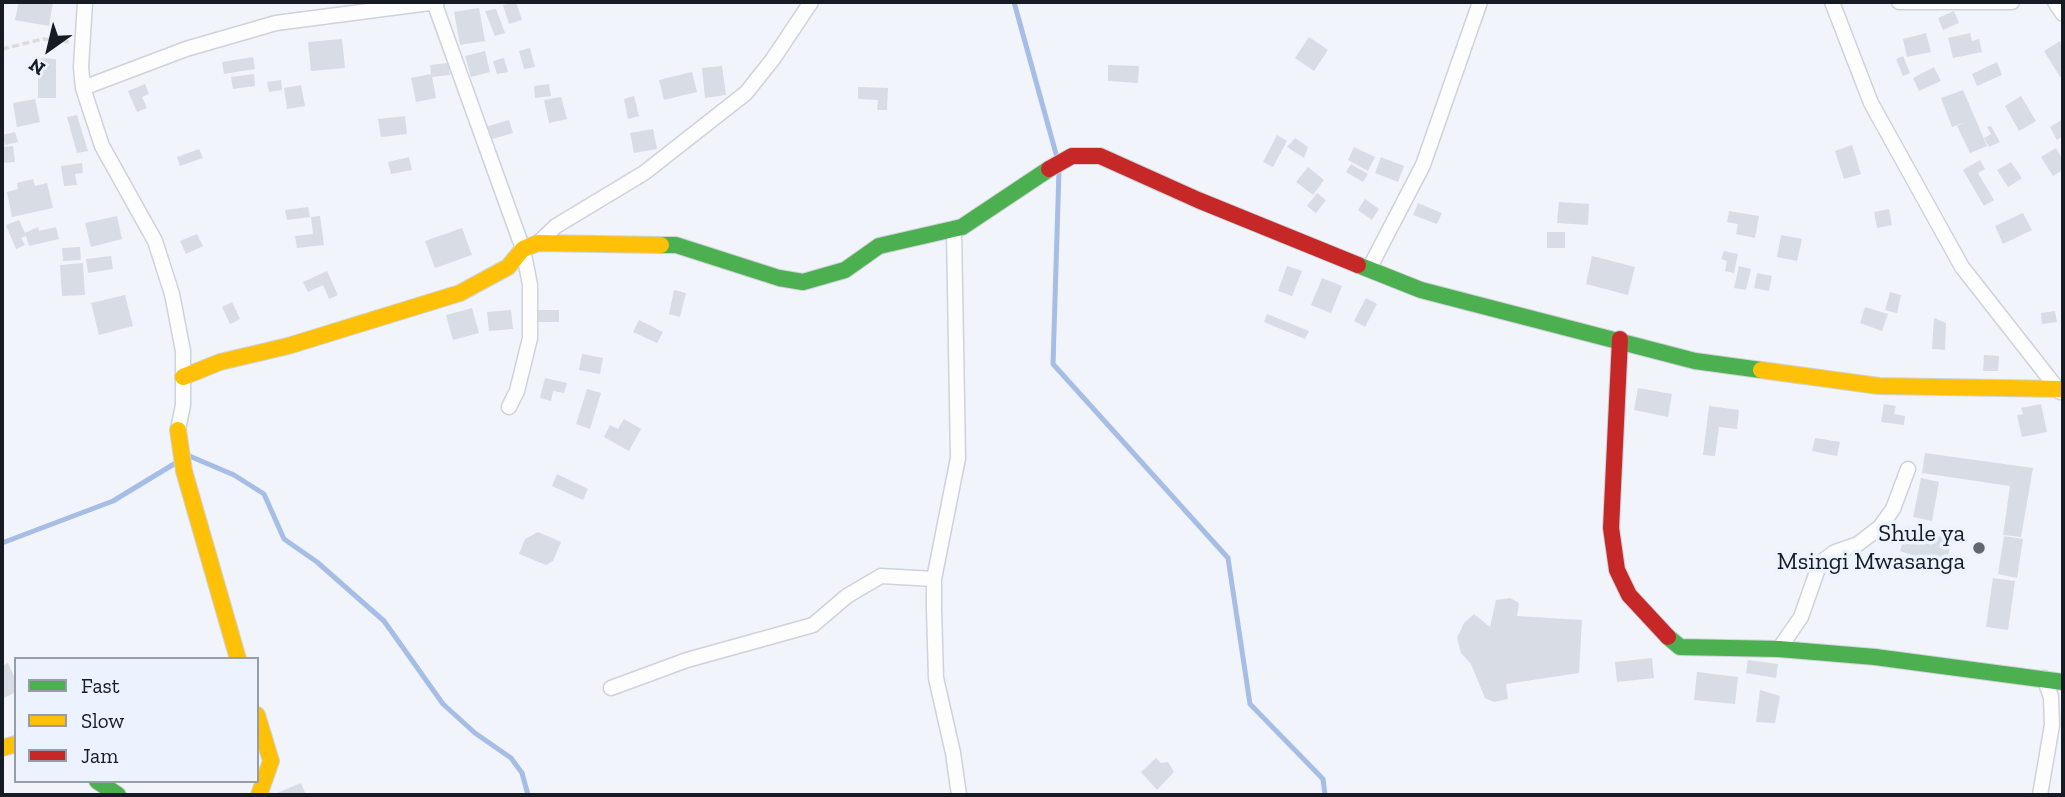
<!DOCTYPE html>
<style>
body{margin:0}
#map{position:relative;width:2065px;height:797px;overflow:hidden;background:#f1f4fa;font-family:"Zilla Slab",serif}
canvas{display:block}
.frame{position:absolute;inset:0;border:4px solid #161b24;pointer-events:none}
.legend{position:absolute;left:14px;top:657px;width:245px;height:126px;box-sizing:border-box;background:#edf3fe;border:2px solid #979da7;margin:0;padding:9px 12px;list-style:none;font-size:21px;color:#161b24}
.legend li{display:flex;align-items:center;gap:14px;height:35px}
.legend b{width:35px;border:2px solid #979da7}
.north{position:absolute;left:14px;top:14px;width:70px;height:70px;-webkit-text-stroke:5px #edf3fe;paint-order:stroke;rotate:214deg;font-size:19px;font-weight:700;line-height:28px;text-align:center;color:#161b24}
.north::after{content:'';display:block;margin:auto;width:24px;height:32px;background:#161b24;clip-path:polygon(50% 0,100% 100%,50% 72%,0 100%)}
</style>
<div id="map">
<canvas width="2065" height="797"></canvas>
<div class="frame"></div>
<ul class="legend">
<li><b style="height:9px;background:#4caf50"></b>Fast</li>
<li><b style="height:9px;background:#ffc107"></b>Slow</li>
<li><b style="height:9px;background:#c62828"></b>Jam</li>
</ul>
<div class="north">N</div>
</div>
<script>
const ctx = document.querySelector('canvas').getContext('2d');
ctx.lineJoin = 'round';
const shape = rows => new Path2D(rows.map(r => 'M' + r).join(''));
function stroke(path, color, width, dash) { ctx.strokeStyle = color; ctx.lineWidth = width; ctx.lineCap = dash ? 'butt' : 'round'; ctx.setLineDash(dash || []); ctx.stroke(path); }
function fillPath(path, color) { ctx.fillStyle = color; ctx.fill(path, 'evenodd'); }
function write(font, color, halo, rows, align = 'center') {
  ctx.font = font + ' "Zilla Slab",serif'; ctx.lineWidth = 7; ctx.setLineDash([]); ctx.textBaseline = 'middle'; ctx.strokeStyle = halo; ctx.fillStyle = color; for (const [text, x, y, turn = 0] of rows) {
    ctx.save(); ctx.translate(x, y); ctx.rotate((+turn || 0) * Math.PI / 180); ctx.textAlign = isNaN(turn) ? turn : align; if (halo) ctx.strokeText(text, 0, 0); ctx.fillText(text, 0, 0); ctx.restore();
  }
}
stroke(shape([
 [1014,2,1058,161],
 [1059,170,1053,364,1228,558,1250,704,1323,779,1325,795],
 [187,455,234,475,264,494,284,539,317,562,384,621,443,704,475,733,511,758,522,773,528,795],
 [2,543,113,501,179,461]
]), '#a6bde6', 5);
fillPath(shape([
 [19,2,53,2,49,26,15,20],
 [516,2,522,20,509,24,503,5],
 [479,8,485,41,460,45,454,12],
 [496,9,505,33,495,36,485,11],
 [1954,11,1959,23,1943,30,1938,18],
 [1926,33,1931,52,1907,57,1903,39],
 [1970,33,1972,41,1979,39,1982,52,1953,58,1948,38],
 [1309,37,1328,50,1314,71,1295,58],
 [342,39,345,68,311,71,308,42],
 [2060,41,2063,47,2063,76,2060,77,2044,51],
 [530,48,535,67,524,69,519,51],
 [485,51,490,72,471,77,465,56],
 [1903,56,1910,73,1903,76,1896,59],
 [253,57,255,69,224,74,222,62],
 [38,58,56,59,56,98,38,98],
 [504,58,508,72,497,74,493,61],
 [1997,62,2002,75,1977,86,1972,74],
 [448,63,450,75,432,77,436,98,416,102,411,78,431,74,430,65],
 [1108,65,1139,66,1138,83,1108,81],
 [722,66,726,95,705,98,702,68],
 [1934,67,1941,81,1919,91,1913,78],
 [692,72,697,92,664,100,659,80],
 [254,74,255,86,233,89,231,77],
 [281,80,282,90,269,92,267,82],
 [145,84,149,94,142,97,147,108,137,112,128,91],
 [549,84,551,96,535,98,534,86],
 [301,85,305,106,287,109,284,88],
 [858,87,888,88,887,110,877,110,878,100,858,99],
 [1963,90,1987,146,1970,153,1957,126,1965,122,1952,127,1941,98],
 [634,96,639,116,628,119,624,99],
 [2021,96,2036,121,2019,131,2005,106],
 [561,97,567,119,549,123,544,100],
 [35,99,40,122,17,127,13,103],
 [77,115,88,151,77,153,67,117],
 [405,116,407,134,381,137,378,119],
 [2063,119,2063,136,2057,140,2050,127],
 [509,120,513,133,489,140,485,127],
 [1991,126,2000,142,1989,147,1984,138,1991,134,1987,127],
 [653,129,657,149,634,153,630,133],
 [15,132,18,142,5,145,2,135],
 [1277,135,1287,141,1273,167,1263,162],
 [1295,138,1308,147,1304,158,1287,147],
 [1852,145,1861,174,1844,179,1835,151],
 [13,146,15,162,2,163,2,147],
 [1354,147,1375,157,1368,171,1348,160],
 [2056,148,2063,160,2063,170,2053,176,2041,157],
 [199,149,203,158,180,166,177,157],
 [409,157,412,170,391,174,388,162],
 [1381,157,1404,166,1398,182,1375,173],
 [1980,160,1985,169,1978,173,1994,200,1984,206,1963,170],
 [2011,162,2022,178,2008,187,1997,170],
 [82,163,83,173,75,174,77,185,64,186,61,166],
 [1351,164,1368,174,1363,182,1346,172],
 [1308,167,1324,180,1313,195,1296,182],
 [33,179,35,186,47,183,53,208,12,217,7,192,18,189,17,183],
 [1317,193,1326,200,1316,213,1307,206],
 [1365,199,1379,209,1372,220,1358,210],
 [1559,202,1589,204,1588,225,1557,223],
 [1418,203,1442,213,1437,224,1413,215],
 [308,207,310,217,287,220,285,210],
 [1889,209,1892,225,1877,228,1874,212],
 [1729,211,1759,216,1755,238,1736,234,1738,224,1727,222],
 [2023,213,2032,230,2003,244,1995,226],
 [117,216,122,239,91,247,85,223],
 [320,216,324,245,297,248,295,236,313,234,311,217],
 [19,220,25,233,38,227,39,231,56,227,59,239,29,246,26,236,21,238,25,245,16,249,6,225],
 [462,228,472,255,435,268,425,241],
 [1547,232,1565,232,1565,248,1547,248],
 [197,234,203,246,186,254,180,241],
 [1781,235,1802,239,1797,261,1777,257],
 [80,247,81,260,63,261,62,248],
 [1724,251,1738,254,1734,273,1725,271,1727,261,1721,259],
 [111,256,113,269,88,273,86,259],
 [1592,256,1635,267,1628,295,1586,284],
 [83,263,85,295,62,296,60,265],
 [1287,266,1302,271,1292,296,1278,291],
 [1739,266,1751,269,1746,290,1734,288],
 [327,271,338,295,329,299,323,285,308,292,303,282],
 [1757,273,1772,276,1769,291,1754,288],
 [1322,278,1342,286,1331,313,1311,305],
 [674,290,686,293,680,317,669,314],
 [1890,292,1901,295,1897,313,1885,310],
 [125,295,133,326,99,335,91,303],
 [1366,298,1377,304,1365,327,1354,321],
 [232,302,240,319,230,324,222,307],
 [1865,307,1888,314,1882,331,1860,323],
 [472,308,479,333,453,340,446,315],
 [511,310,513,329,489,331,487,312],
 [538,310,559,310,559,322,538,322],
 [2055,311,2057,322,2042,324,2041,313],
 [1267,314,1309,331,1305,339,1264,322],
 [1934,318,1946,323,1945,350,1932,349],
 [639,320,663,332,657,343,633,332],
 [582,354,603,358,600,374,579,370],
 [1984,355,1999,356,1998,371,1983,371],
 [545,378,567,383,564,393,553,391,551,401,540,398],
 [1638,388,1672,394,1668,417,1634,410],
 [587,389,601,393,590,429,576,424],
 [1884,404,1896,406,1894,414,1905,416,1904,425,1881,422],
 [2041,404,2047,432,2022,437,2017,415,2023,414,2021,408],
 [1709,406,1739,410,1737,429,1719,427,1715,456,1703,455],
 [624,419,641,429,629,451,604,437,610,425,618,429],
 [1815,438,1840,442,1837,456,1812,451],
 [1925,453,2033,468,2021,537,2003,535,2010,486,1922,473],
 [557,474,588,489,583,500,552,486],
 [1921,478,1939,482,1932,521,1913,517],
 [1908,526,1953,541,1944,566,1900,551],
 [538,532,561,542,553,561,546,565,519,554,525,539],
 [2004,536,2023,539,2017,578,1998,574],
 [1993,578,2015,581,2008,630,1986,627],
 [1510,598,1519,603,1517,616,1582,620,1579,673,1506,684,1508,699,1494,702,1485,698,1471,664,1461,653,1457,638,1464,623,1474,614,1490,627,1496,600],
 [1652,658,1654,678,1617,682,1615,662],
 [1748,660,1778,664,1776,678,1746,673],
 [8,663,16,681,16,692,2,699,2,666],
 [1697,672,1738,677,1735,704,1694,700],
 [1760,690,1780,696,1775,723,1756,722],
 [1156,758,1161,763,1168,762,1174,772,1157,790,1141,772],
 [301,783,306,795,272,795]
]), '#d8dce4');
const street = shape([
 [85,2,81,67,83,88,102,146,155,241,172,294,183,351,183,405,178,430],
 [434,2,523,249,530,285,530,338,517,391,509,407],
 [1832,2,1871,103,1962,267,2060,392],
 [1899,2,2012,2],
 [2055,2,2063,14],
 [83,88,186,49,276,23,437,2],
 [954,231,958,458,934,579,934,609,936,678,953,753,959,795],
 [538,243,556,226,644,173,746,93,773,59,811,2],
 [1370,267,1423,165,1480,2],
 [1779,649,1801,617,1820,563,1835,552,1858,544,1880,527,1893,509,1908,469],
 [611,688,687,660,813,625,847,596,881,576,934,579],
 [2040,795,2052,725,2051,697,2044,678]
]);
const fast = shape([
 [661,245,676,245,779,278,803,282,845,270,879,246,962,227,1049,169],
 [1358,265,1421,290,1695,361,1761,370],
 [1668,637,1680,647,1779,649,1875,657,2063,682],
 [97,781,118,795]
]);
const slow = shape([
 [1761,370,1879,386,2063,389],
 [183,377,220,362,288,346,460,293,508,267,523,249,538,243,661,245],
 [178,430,184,471,238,659],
 [257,715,271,761,259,795],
 [2,748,16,744]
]);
const jam = shape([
 [1049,169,1072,156,1100,156,1198,200,1358,265],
 [1620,339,1611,528,1617,570,1629,595,1668,637]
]);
stroke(street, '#ced2da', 17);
stroke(fast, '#ced2da', 18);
stroke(slow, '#ced2da', 18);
stroke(jam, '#ced2da', 18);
stroke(shape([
 [2,49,43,39,69,42]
]), '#dbdcde', 3.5, [7, 3.5]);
stroke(street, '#fdfdfe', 14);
stroke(fast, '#4caf50', 16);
stroke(slow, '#ffc107', 16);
stroke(jam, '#c62828', 16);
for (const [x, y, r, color] of [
 [1979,548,7,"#63676f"]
]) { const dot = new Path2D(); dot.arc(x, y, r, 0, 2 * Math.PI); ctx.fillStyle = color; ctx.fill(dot); stroke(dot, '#edf3fe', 2.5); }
write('24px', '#161b24', '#edf3fe', [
 ["Shule ya",1965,534],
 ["Msingi Mwasanga",1965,562]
], 'right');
</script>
